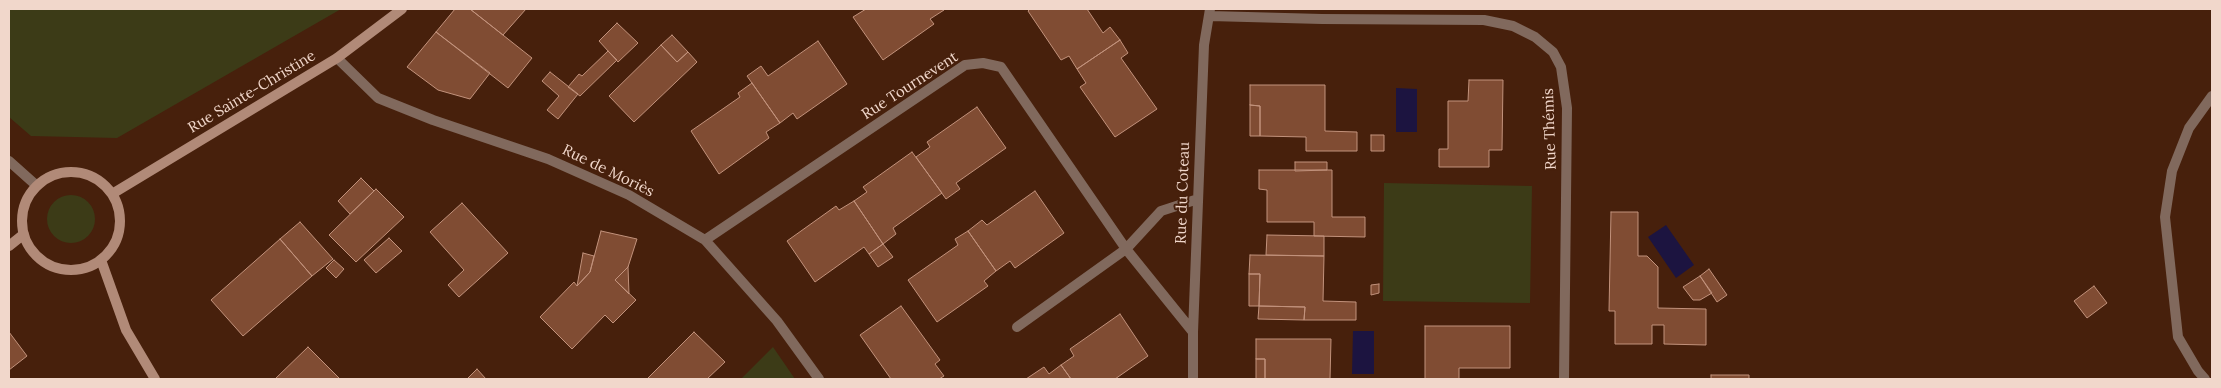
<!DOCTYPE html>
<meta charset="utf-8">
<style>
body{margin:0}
#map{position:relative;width:2221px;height:388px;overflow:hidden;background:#47200c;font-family:Lora,serif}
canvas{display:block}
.frame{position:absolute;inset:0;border:10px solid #f1d7cb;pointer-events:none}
</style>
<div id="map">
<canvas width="2221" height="388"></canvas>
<div class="frame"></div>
</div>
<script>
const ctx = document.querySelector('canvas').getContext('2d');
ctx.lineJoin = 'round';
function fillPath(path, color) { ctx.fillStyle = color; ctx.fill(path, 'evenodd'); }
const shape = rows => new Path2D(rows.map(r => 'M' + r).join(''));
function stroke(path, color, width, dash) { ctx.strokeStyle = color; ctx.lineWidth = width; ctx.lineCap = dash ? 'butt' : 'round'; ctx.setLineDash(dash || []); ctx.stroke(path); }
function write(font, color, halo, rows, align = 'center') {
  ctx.font = font + ' Lora,serif'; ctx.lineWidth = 4; ctx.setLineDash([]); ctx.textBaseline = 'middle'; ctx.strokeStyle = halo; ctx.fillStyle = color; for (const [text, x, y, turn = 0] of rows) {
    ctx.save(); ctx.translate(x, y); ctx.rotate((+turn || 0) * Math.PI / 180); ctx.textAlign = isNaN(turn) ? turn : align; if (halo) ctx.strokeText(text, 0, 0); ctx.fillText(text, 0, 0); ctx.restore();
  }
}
fillPath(shape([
 [9,9,341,9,117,138,31,136,9,117],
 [1384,183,1532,186,1530,303,1383,301],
 '47 219a24 24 0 1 1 48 0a24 24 0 1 1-48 0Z',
 [773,347,795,379,741,379]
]), '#3c3b17');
fillPath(shape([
 [1396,88,1417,89,1417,132,1396,132],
 [1666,225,1694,265,1676,278,1648,237],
 [1353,331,1374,331,1374,374,1352,374]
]), '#1c1440');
const building = shape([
 [455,9,470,9,532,58,508,88,436,32,455,9],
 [470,9,526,9,503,35,470,9],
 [866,9,942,9,944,10,930,19,934,24,883,60,853,17,866,9],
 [1030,9,1087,9,1103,33,1110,27,1120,40,1077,69,1069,56,1061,60,1028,11,1030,9],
 [617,23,638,43,618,62,599,41,617,23],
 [436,32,490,73,470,99,438,90,407,67,436,32],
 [672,35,688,52,677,62,661,45,672,35],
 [1120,40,1128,53,1121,58,1157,109,1115,137,1080,87,1086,83,1077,69,1120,40],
 [818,41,847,84,797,119,793,113,780,123,747,76,761,66,768,76,818,41],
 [661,45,677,62,688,52,697,62,634,122,609,96,661,45],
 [608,51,617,60,580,96,568,87,579,74,582,76,608,51],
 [550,72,578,94,558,119,547,110,559,96,542,81,550,72],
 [1469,80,1503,80,1502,150,1489,150,1489,167,1439,167,1439,149,1448,149,1448,101,1468,101,1469,80],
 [752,83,780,123,766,132,769,138,719,174,691,131,740,97,738,93,752,83],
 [1250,85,1325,85,1325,131,1357,132,1357,151,1306,151,1306,137,1260,136,1260,106,1250,105,1250,85],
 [1250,105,1260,106,1260,136,1250,136,1250,105],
 [977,107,1006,148,956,183,960,189,946,199,916,157,930,147,927,142,977,107],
 [1371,135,1384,135,1384,151,1371,151,1371,135],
 [912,152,942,193,893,228,896,234,883,244,854,201,867,192,863,187,912,152],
 [1295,162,1327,162,1327,170,1295,171,1295,162],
 [1259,170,1332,170,1332,217,1365,217,1365,237,1314,236,1314,222,1267,222,1267,190,1259,189,1259,170],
 [361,178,374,191,350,214,338,201,361,178],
 [376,189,404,217,356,262,329,235,376,189],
 [1035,191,1064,233,1015,268,1010,261,996,271,968,231,982,220,987,225,1035,191],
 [854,201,883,244,869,254,864,247,815,282,787,241,836,206,839,210,854,201],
 [462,203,508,253,459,297,448,285,464,270,430,232,462,203],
 [1611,212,1638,212,1638,256,1647,256,1658,267,1658,308,1706,309,1706,345,1664,344,1664,325,1652,325,1652,344,1615,344,1615,311,1609,311,1611,212],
 [300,222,333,259,312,276,280,239,300,222],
 [601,231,637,239,628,267,615,280,636,300,613,323,605,315,572,349,540,317,574,282,577,286,590,272,601,231],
 [968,231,996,271,984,281,988,286,937,322,908,280,958,245,955,239,968,231],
 [1267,235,1324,236,1324,256,1266,255,1267,235],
 [389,238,402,251,376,273,364,260,389,238],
 [280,239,312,276,243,336,211,300,280,239],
 [883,244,893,257,878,267,869,254,883,244],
 [583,253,594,256,590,272,577,286,583,253],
 [1250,255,1324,256,1323,301,1356,302,1356,320,1304,320,1305,307,1259,306,1260,274,1249,274,1250,255],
 [334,260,344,269,336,278,326,268,334,260],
 [628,267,629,294,615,280,628,267],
 [1709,269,1727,295,1717,302,1700,276,1709,269],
 [1249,274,1260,274,1259,306,1249,306,1249,274],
 [1700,276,1712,293,1700,300,1693,300,1683,287,1700,276],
 [1379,284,1379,293,1371,295,1371,285,1379,284],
 [2094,286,2107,303,2087,318,2074,301,2094,286],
 [901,306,940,360,935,364,944,376,939,379,891,379,860,335,901,306],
 [1259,306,1305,307,1304,320,1258,319,1259,306],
 [1120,314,1148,356,1115,379,1071,379,1061,365,1074,356,1070,349,1120,314],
 [1425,326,1510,326,1510,368,1459,368,1459,379,1425,379,1425,326],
 [9,332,27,356,9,370,9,332],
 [694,332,725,362,707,379,647,379,694,332],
 [1256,339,1331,339,1330,379,1265,379,1265,359,1256,359,1256,339],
 [308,347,340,379,275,379,308,347],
 [1256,359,1265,359,1265,379,1256,379,1256,359],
 [1061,365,1071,379,1026,379,1044,367,1049,374,1061,365],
 [477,369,486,379,467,379,477,369],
 [1711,375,1749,375,1749,379,1711,379,1711,375]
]);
fillPath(building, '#804c33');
stroke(building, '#c2927c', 1);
stroke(shape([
 [2205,379,2198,371,2178,337,2165,217,2172,171,2189,128,2212,96]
]), '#81695d', 10);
stroke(shape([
 [1210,16,1322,19,1484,20,1513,26,1535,37,1553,52,1561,67,1567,108,1564,379],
 [337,58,378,98,433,120,548,159,629,195,705,240,777,321,819,379],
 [9,161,37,186],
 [705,240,965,65,983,63,1001,67,1126,249,1161,211,1198,199],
 [1017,327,1126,249,1193,332],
 [1193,379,1193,332,1204,45,1210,9]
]), '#81695d', 10);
stroke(shape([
 '22 221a49 49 0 1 1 98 0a49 49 0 1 1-98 0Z',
 [112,194,337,58,402,9],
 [9,246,24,234],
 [101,260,126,330,155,379]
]), '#b18a78', 10);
write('15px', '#f1d7cb', '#47200c', [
 ["Rue Tournevent",910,86,-33],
 ["Rue Sainte-Christine",252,92,-31],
 ["Rue Thémis",1550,129,-92],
 ["Rue de Moriès",608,171,26],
 ["Rue du Coteau",1183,193,-88]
]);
</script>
